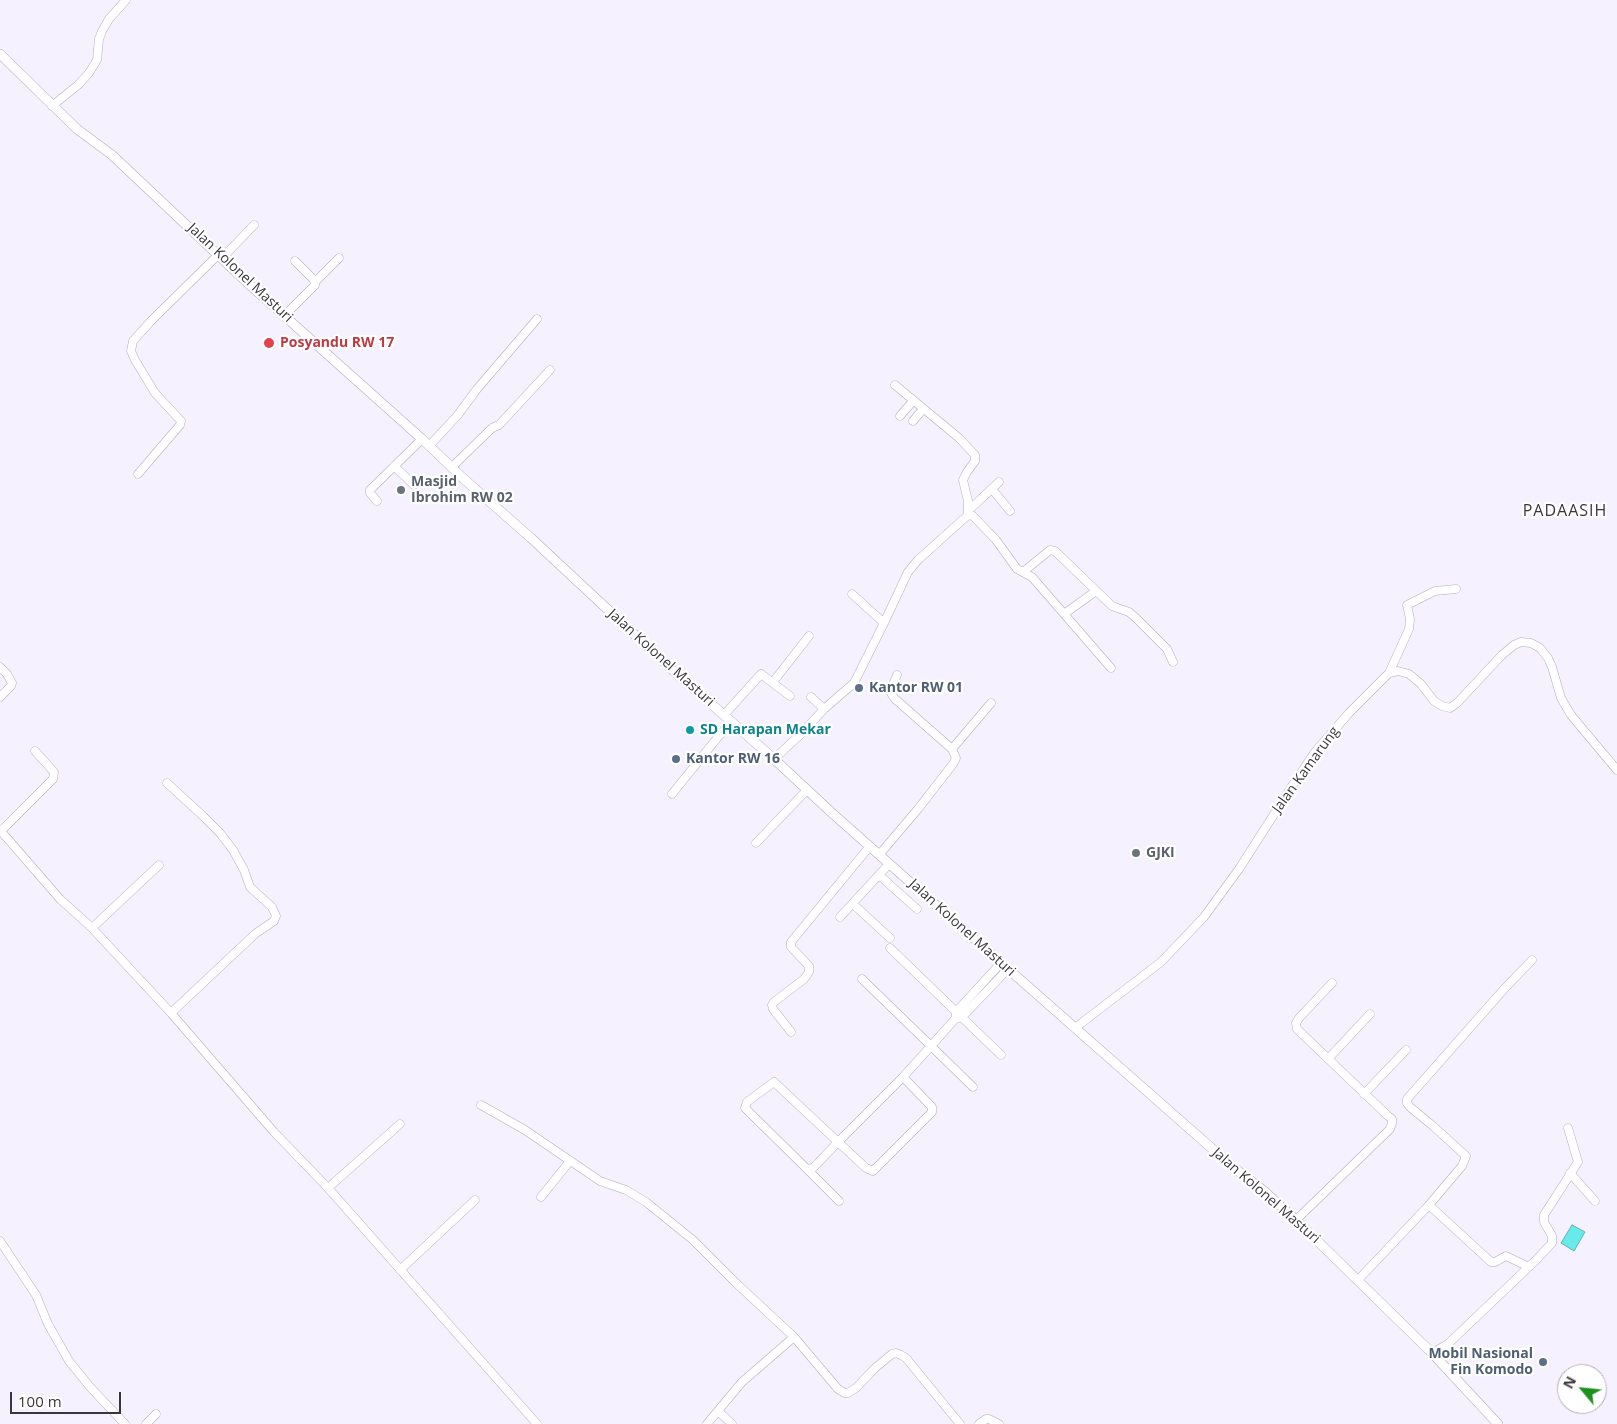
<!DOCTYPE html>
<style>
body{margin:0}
#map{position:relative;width:1617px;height:1424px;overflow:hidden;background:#f6f1fe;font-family:"Open Sans",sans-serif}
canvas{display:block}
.north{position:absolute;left:1557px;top:1364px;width:50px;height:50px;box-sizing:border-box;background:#fff;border:1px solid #b0afb1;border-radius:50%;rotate:298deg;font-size:14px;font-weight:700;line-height:20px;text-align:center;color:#39373d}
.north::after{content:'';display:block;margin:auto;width:18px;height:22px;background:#1d911d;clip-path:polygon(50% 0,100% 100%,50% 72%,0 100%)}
.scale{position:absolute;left:10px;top:1392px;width:111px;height:22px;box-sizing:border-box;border:2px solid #39373d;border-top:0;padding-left:6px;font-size:15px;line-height:18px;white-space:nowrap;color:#39373d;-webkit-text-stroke:4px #fff;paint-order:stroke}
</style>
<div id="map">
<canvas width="1617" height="1424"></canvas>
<div class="north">N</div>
<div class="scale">100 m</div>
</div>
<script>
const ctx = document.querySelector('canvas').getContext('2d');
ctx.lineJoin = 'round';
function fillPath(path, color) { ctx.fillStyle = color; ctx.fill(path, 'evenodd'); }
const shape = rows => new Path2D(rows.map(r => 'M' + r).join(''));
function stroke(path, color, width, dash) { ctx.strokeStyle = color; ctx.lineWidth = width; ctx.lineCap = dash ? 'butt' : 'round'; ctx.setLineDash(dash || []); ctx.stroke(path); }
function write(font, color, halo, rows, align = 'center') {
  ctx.font = font + ' "Open Sans",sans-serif'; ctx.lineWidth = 4.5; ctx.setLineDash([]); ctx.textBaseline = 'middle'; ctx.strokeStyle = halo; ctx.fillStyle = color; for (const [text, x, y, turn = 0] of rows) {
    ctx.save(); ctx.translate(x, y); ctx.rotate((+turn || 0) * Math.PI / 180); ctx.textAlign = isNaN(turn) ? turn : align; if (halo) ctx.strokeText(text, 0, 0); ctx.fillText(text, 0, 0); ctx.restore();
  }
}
const water = shape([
 [1572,1225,1585,1232,1574,1251,1561,1243,1572,1225]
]);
fillPath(water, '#68eaeb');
stroke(water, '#5ab4b7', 1);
const minor = shape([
 [52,106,78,85,89,73,97,60,99,39,102,31,109,19,126,0],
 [315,282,339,258],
 [285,315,315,285,314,280,295,261],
 [900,416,913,401],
 [913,421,923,409],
 [429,446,457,416,477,389,537,319],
 [394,466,414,485],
 [452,467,492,428,499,425,550,370],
 [138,474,180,425,181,421,155,393,135,360,131,351,133,341,151,321,219,254,222,252,227,253,254,225],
 [992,489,1010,511],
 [377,501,370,493,370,490,422,439],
 [969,510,999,482],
 [968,515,973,516,996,540,1017,569,1032,577,1111,668],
 [1023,572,1050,550,1055,551,1112,606,1129,612,1136,618,1167,649,1173,662],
 [852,594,884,623],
 [1064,614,1096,591],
 [0,667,7,674,12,683,11,686,0,697],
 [1389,673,1409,629,1410,619,1407,605,1435,591,1456,589],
 [773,682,809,636],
 [811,697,824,709],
 [724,715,761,674,790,696],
 [952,749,991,703],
 [774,759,802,733,824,709,854,683,884,623,908,572,918,560,968,515,968,501,963,480,967,472,975,461,975,455,959,438,895,385],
 [167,783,203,816,220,833,233,850,244,870,250,887,272,907,276,916,274,921,255,934,171,1013],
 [672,794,731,721],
 [0,830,60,899,92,928,171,1013,274,1132,328,1188,537,1424],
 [1,831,53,779,54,772,35,751],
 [756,843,807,790],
 [879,855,918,809,953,764,956,758,952,749,894,698,891,693,891,689,897,675],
 [879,875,917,909],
 [853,904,890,938],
 [840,917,889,864],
 [92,928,159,865],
 [890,948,1001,1055],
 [862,979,931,1046,955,1019,962,1017,1008,969],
 [956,1015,956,1012,1001,963],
 [1075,1028,1161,962,1204,917,1239,869,1294,783,1315,752,1349,713,1389,673,1398,671,1409,674,1421,684,1434,701,1442,706,1450,708,1457,703,1502,655,1514,645,1521,642,1531,643,1540,648,1548,658,1552,667,1561,698,1571,715,1617,770],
 [791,1032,773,1009,772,1005,774,1002,804,979,809,972,809,966,791,947,791,942,870,846],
 [1328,1059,1370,1014],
 [903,1077,838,1142,774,1082,747,1102,745,1108,807,1169,813,1168,838,1142,866,1168,873,1171,932,1112,932,1107,903,1077,931,1046,973,1087],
 [1364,1094,1406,1050],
 [481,1105,525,1130,600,1181,626,1190,646,1202,693,1240,736,1283,794,1337],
 [807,1169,839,1201],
 [1570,1173,1595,1201],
 [328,1188,400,1124],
 [541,1197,570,1161],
 [1429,1205,1491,1262,1495,1262,1506,1256,1529,1267],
 [1296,1220,1390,1129,1392,1123,1392,1119,1387,1115,1297,1029,1296,1023,1299,1018,1332,983],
 [0,1241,36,1295,48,1324,69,1361,90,1387,125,1424],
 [400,1270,475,1200],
 [1358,1280,1429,1205,1462,1166,1466,1156,1433,1126,1410,1107,1407,1103,1407,1099,1505,988,1532,960],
 [1432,1353,1448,1344,1536,1260,1552,1243,1552,1236,1544,1222,1544,1215,1578,1162,1568,1128],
 [718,1411,732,1424],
 [146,1424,156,1414],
 [707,1424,742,1382,794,1337,838,1389,845,1393,848,1393,856,1388,875,1368,892,1354,896,1353,901,1355,906,1358,960,1424],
 [979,1424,986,1419,989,1419,999,1424]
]);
const major = shape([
 [0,54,77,129,112,155,251,286,422,439,465,480,531,538,678,675,774,759,832,813,990,953,1233,1167,1264,1191,1296,1220,1432,1353,1498,1424]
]);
stroke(minor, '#b2adbc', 9);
stroke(major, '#b2adbc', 10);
stroke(minor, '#fff', 8);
stroke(major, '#fff', 9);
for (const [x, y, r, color] of [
 [269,343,6,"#e0444e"],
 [401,490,5,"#6b7280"],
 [859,688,5,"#5c6f8a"],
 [690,730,5,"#0f9aa8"],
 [676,759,5,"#5c6f8a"],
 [1136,853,5,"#6b7280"],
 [1543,1362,5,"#5c6f8a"]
]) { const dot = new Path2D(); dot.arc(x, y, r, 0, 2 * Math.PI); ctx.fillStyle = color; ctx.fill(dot); stroke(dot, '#fff', 2); }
write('14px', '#39373d', '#fff', [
 ["Jalan Kolonel Masturi",240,273,43],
 ["Jalan Kolonel Masturi",661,658,42],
 ["Jalan Kamarung",1306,770,-54],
 ["Jalan Kolonel Masturi",962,928,42],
 ["Jalan Kolonel Masturi",1266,1196,41]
]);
write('bold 14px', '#be3a42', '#fff', [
 ["Posyandu RW 17",280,343]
], 'left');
write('bold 14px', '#5b616d', '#fff', [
 ["Masjid",411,482],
 ["Ibrohim RW 02",411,498],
 ["GJKI",1146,853]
], 'left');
write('bold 14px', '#4e5e75', '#fff', [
 ["Kantor RW 01",869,688],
 ["Kantor RW 16",686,759],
 ["Mobil Nasional",1533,1354,"right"],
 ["Fin Komodo",1533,1370,"right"]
], 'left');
write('bold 14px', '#0d838f', '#fff', [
 ["SD Harapan Mekar",700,730]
], 'left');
ctx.letterSpacing = '1px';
write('16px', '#39373d', '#fff', [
 ["PADAASIH",1565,511]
]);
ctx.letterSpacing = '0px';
</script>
